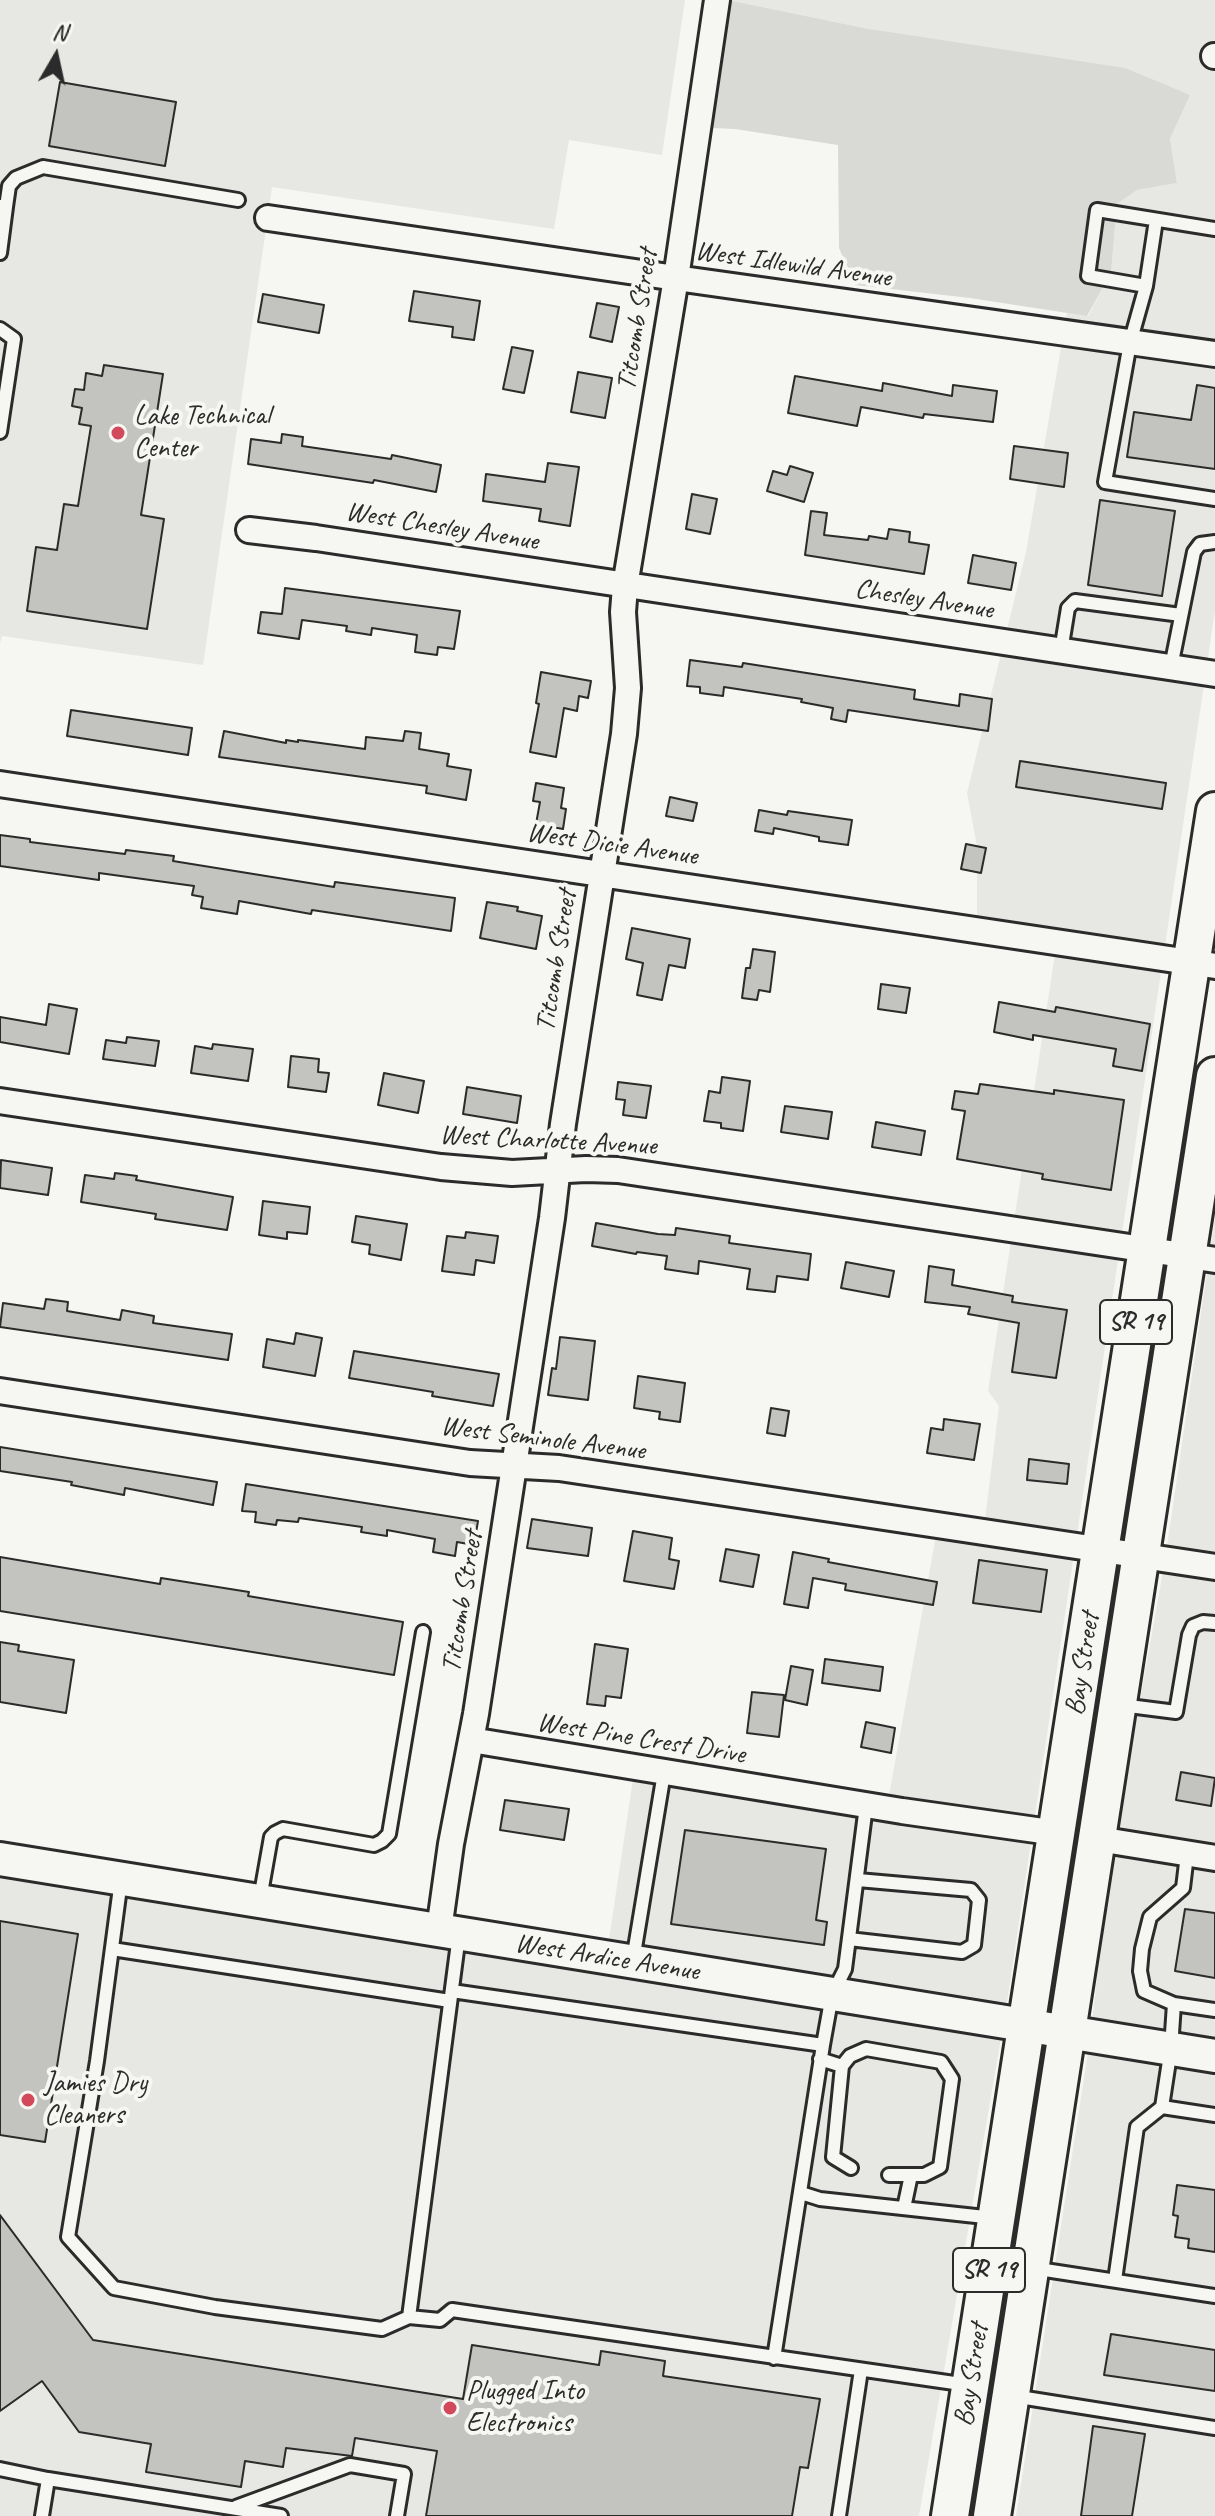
<!DOCTYPE html>
<style>
body{margin:0}
#map{position:relative;width:1215px;height:2516px;overflow:hidden;background:#f6f6f2;font-family:Caveat,sans-serif}
canvas{display:block}
.north{position:absolute;left:16px;top:16px;width:80px;height:80px;-webkit-text-stroke:6px #f6f6f2;paint-order:stroke;rotate:9deg;font-size:22px;font-weight:700;line-height:32px;text-align:center;color:#2b2b2b}
.north::after{content:'';display:block;margin:auto;width:28px;height:36px;background:#2b2b2b;clip-path:polygon(50% 0,100% 100%,50% 72%,0 100%)}
</style>
<div id="map">
<canvas width="1215" height="2516"></canvas>
<div class="north">N</div>
</div>
<script>
const ctx = document.querySelector('canvas').getContext('2d');
ctx.lineJoin = 'round';
function fillPath(path, color) { ctx.fillStyle = color; ctx.fill(path, 'evenodd'); }
const shape = rows => new Path2D(rows.map(r => 'M' + r).join(''));
function stroke(path, color, width, dash) { ctx.strokeStyle = color; ctx.lineWidth = width; ctx.lineCap = dash ? 'butt' : 'round'; ctx.setLineDash(dash || []); ctx.stroke(path); }
function write(font, color, halo, rows, align = 'center') {
  ctx.font = font + ' Caveat,sans-serif'; ctx.lineWidth = 8; ctx.setLineDash([]); ctx.textBaseline = 'middle'; ctx.strokeStyle = halo; ctx.fillStyle = color; for (const [text, x, y, turn = 0] of rows) {
    ctx.save(); ctx.translate(x, y); ctx.rotate((+turn || 0) * Math.PI / 180); ctx.textAlign = isNaN(turn) ? turn : align; if (halo) ctx.strokeText(text, 0, 0); ctx.fillText(text, 0, 0); ctx.restore();
  }
}
fillPath(shape([
 [0,0,685,0,662,155,569,140,554,229,272,187,203,665,2,636,0,643],
 [728,0,1215,0,1215,611,1006,2009,608,1946,635,1766,888,1801,937,1530,983,1536,999,1406,988,1391,1055,954,977,924,977,846,967,793,1026,552,1067,313,1088,316,1111,273,1117,204,1137,190,1177,183,1170,139,1190,95],
 [1215,1217,1215,2043,1092,2023,1108,1879,1165,1560],
 [0,1874,1002,2032,919,2516,0,2516],
 [1089,2046,1215,2067,1215,2516,1016,2516]
]), '#e7e7e3');
fillPath(shape([
 [728,0,869,29,1125,68,1190,95,1170,139,1177,183,1137,190,1117,204,1111,273,1087,316,970,298,855,285,839,248,838,145,735,129,692,127]
]), '#d9d9d5');
const building = shape([
 [60,82,176,102,165,166,49,146,60,82],
 [414,291,480,301,474,340,452,337,453,327,409,321,414,291],
 [263,294,324,305,319,333,258,322,263,294],
 [597,303,619,307,612,342,590,337,597,303],
 [512,347,533,351,524,393,503,389,512,347],
 [104,365,163,374,141,515,164,519,147,629,27,611,36,547,57,550,64,504,78,506,91,426,79,424,82,408,72,406,75,389,84,390,86,373,102,376,104,365],
 [578,372,612,378,605,418,571,412,578,372],
 [795,376,882,391,883,383,952,396,953,385,997,391,993,422,924,414,923,418,861,407,857,426,788,413,795,376],
 [1197,385,1215,388,1215,469,1127,457,1134,412,1191,420,1197,385],
 [282,434,303,437,302,446,391,459,392,455,441,465,436,492,374,480,373,483,248,464,251,439,281,443,282,434],
 [1014,446,1068,453,1064,487,1010,479,1014,446],
 [548,463,579,467,570,526,539,521,541,509,483,501,486,474,545,482,548,463],
 [790,466,813,473,804,502,767,491,773,471,787,475,790,466],
 [692,494,717,499,710,534,686,529,692,494],
 [1100,500,1175,511,1162,596,1088,585,1100,500],
 [811,511,827,513,824,535,868,540,869,536,887,539,889,529,910,532,909,542,929,545,924,574,805,555,811,511],
 [973,555,1016,563,1011,590,968,583,973,555],
 [285,588,460,611,454,649,438,647,437,655,415,652,417,635,372,628,371,635,346,631,347,626,302,620,299,639,258,633,261,612,282,614,285,588],
 [690,660,742,667,743,663,915,690,914,699,959,706,960,694,992,699,988,731,848,710,846,722,831,719,833,708,801,702,802,699,724,687,723,696,700,693,700,687,687,686,690,660],
 [541,672,591,681,588,698,579,696,577,711,564,708,556,757,530,752,539,704,536,703,541,672],
 [71,710,192,728,188,755,67,736,71,710],
 [224,731,286,743,286,740,298,742,298,740,365,749,366,737,403,741,405,731,421,733,419,749,449,754,447,766,471,770,466,800,426,793,427,786,219,757,224,731],
 [1020,761,1166,783,1162,809,1016,787,1020,761],
 [536,783,564,788,561,808,566,809,563,829,536,824,540,802,533,801,536,783],
 [670,797,697,803,693,821,666,816,670,797],
 [759,810,787,815,788,811,852,820,848,845,819,841,819,837,774,828,773,834,755,831,759,810],
 [0,835,30,839,30,842,125,854,126,850,174,856,173,861,334,887,335,882,455,898,451,931,312,910,311,914,239,901,237,914,201,908,203,897,192,895,194,886,99,873,99,880,0,866,0,835],
 [966,844,986,848,981,873,961,869,966,844],
 [487,902,518,907,517,911,542,916,536,949,480,938,487,902],
 [632,928,690,939,685,968,669,965,662,1000,637,995,643,963,626,959,632,928],
 [753,949,775,952,770,992,759,990,757,1000,742,998,746,968,750,968,753,949],
 [881,984,910,988,906,1013,878,1009,881,984],
 [999,1002,1055,1012,1056,1007,1150,1024,1142,1071,1113,1066,1116,1049,1033,1035,1033,1040,994,1032,999,1002],
 [49,1004,77,1009,69,1054,0,1042,0,1017,46,1025,49,1004],
 [127,1037,159,1041,155,1066,103,1059,106,1040,126,1043,127,1037],
 [213,1044,253,1049,248,1081,191,1073,195,1046,212,1049,213,1044],
 [291,1056,319,1059,318,1072,329,1073,326,1092,288,1087,291,1056],
 [384,1073,424,1081,418,1113,378,1105,384,1073],
 [722,1077,750,1081,743,1131,721,1128,721,1123,704,1121,709,1091,720,1093,722,1077],
 [618,1082,651,1086,646,1118,623,1115,625,1100,616,1099,618,1082],
 [980,1084,1054,1094,1054,1090,1124,1100,1111,1190,1042,1179,1043,1174,957,1159,965,1111,952,1109,955,1091,978,1094,980,1084],
 [467,1087,521,1096,517,1123,463,1114,467,1087],
 [785,1106,832,1112,828,1139,781,1132,785,1106],
 [876,1122,925,1131,921,1155,872,1147,876,1122],
 [1,1160,52,1168,48,1195,0,1188,1,1160],
 [115,1173,137,1176,136,1180,233,1197,227,1230,155,1219,156,1214,81,1202,85,1175,114,1179,115,1173],
 [263,1201,310,1207,307,1234,287,1232,287,1239,259,1235,263,1201],
 [356,1216,407,1224,401,1260,369,1254,370,1245,352,1242,356,1216],
 [596,1223,658,1234,675,1235,676,1228,730,1236,729,1243,811,1254,808,1280,777,1276,775,1292,747,1289,750,1269,699,1261,698,1274,665,1269,667,1256,637,1252,636,1254,592,1246,596,1223],
 [466,1232,498,1236,494,1263,476,1260,474,1275,442,1271,447,1236,465,1238,466,1232],
 [846,1262,894,1271,889,1297,841,1288,846,1262],
 [929,1266,954,1270,952,1285,1013,1296,1012,1302,1067,1310,1056,1378,1012,1372,1019,1323,968,1314,970,1307,925,1302,929,1266],
 [46,1299,68,1302,67,1311,120,1320,122,1310,154,1316,153,1323,232,1334,228,1360,0,1327,3,1303,44,1309,46,1299],
 [296,1333,322,1338,315,1376,263,1367,267,1339,294,1344,296,1333],
 [560,1337,595,1341,588,1400,548,1395,552,1368,556,1369,560,1337],
 [354,1351,499,1374,493,1406,432,1396,433,1392,349,1378,354,1351],
 [638,1376,685,1383,680,1422,659,1419,660,1412,634,1408,638,1376],
 [771,1408,789,1411,785,1436,767,1433,771,1408],
 [944,1419,980,1424,974,1460,927,1453,931,1428,943,1430,944,1419],
 [0,1447,217,1482,213,1505,125,1488,124,1495,71,1485,72,1482,0,1471,0,1447],
 [1029,1459,1069,1464,1067,1484,1027,1480,1029,1459],
 [246,1484,478,1521,474,1545,457,1542,455,1556,433,1552,435,1539,387,1530,387,1536,361,1532,362,1527,299,1518,298,1522,277,1520,276,1525,255,1522,256,1512,242,1511,246,1484],
 [532,1519,592,1528,588,1556,527,1548,532,1519],
 [633,1531,672,1538,669,1559,679,1561,674,1589,624,1581,633,1531],
 [726,1549,759,1555,753,1587,720,1581,726,1549],
 [793,1552,829,1559,828,1562,937,1582,933,1605,845,1590,846,1584,813,1578,808,1608,784,1604,793,1552],
 [0,1557,160,1584,161,1578,249,1592,248,1596,403,1622,394,1675,0,1611,0,1557],
 [979,1560,1047,1570,1041,1612,973,1603,979,1560],
 [0,1642,19,1645,18,1651,74,1660,66,1713,0,1702,0,1642],
 [595,1644,628,1649,621,1698,606,1696,605,1706,587,1704,595,1644],
 [825,1659,883,1667,880,1691,822,1683,825,1659],
 [791,1666,813,1670,807,1705,785,1700,791,1666],
 [752,1692,784,1695,779,1737,747,1733,752,1692],
 [866,1722,895,1728,891,1753,861,1747,866,1722],
 [1181,1772,1215,1778,1211,1806,1176,1800,1181,1772],
 [505,1800,569,1809,564,1840,500,1830,505,1800],
 [685,1830,826,1849,816,1920,827,1922,824,1945,671,1924,685,1830],
 [1185,1909,1215,1913,1215,1978,1175,1971,1185,1909],
 [0,1921,78,1934,45,2142,0,2135,0,1921],
 [1177,2185,1215,2190,1215,2252,1188,2248,1189,2239,1175,2237,1178,2216,1173,2215,1177,2185],
 [0,2215,93,2340,463,2399,472,2345,599,2365,601,2351,665,2361,663,2376,820,2399,808,2468,800,2467,792,2516,426,2516,437,2451,355,2438,352,2456,286,2448,283,2467,245,2461,241,2487,146,2472,151,2444,79,2432,42,2381,0,2411,0,2215],
 [1111,2334,1215,2350,1215,2391,1104,2375,1111,2334],
 [1093,2426,1145,2434,1132,2516,1081,2516,1093,2426]
]);
fillPath(building, '#c3c3c0');
stroke(building, '#2b2b2b', 2);
const lane = shape([
 [0,206,6,207,9,186,16,178,43,167,238,200],
 [1156,220,1146,286,1088,276,1097,210,1215,229],
 [0,253,6,207],
 [1146,286,1130,343,1105,482,1215,499],
 [0,329,14,339,0,432],
 [1061,651,1068,608,1075,601,1181,615],
 [1171,667,1194,552,1200,544,1215,542],
 [1121,1705,1176,1712,1189,1635,1193,1626,1203,1622,1215,1623],
 [121,1880,97,2061,68,2237,114,2288,215,2307,382,2329,409,2317,440,2320,452,2310,968,2385],
 [260,1899,271,1837,275,1833,283,1829,374,1845,382,1841,389,1834,423,1632],
 [849,1939,962,1952,974,1945,979,1900,971,1890,858,1880],
 [112,1949,450,2001],
 [633,1960,664,1773],
 [452,1991,823,2045],
 [1174,2004,1215,2010],
 [820,2059,842,2066,833,2157,851,2168],
 [842,2066,850,2056,866,2049,941,2062,952,2079,940,2167,924,2175,889,2175],
 [1162,2107,1215,2115],
 [801,2193,820,2199,994,2218],
 [904,2208,911,2175],
 [1032,2268,1215,2296],
 [1115,2280,1137,2127,1162,2107,1171,2048,1174,2004,1144,1991,1140,1971,1142,1949,1150,1917,1183,1888,1186,1863,1180,1852],
 [409,2317,459,1935],
 [774,2358,823,2045,832,1995,845,1969,866,1806],
 [1013,2396,1215,2428],
 [0,2469,48,2479,42,2516],
 [48,2479,281,2516],
 [236,2507,350,2465,404,2474,397,2516],
 [839,2516,861,2370]
]);
const street = shape([
 [1214,56,1215,56],
 [268,218,676,278,1215,354],
 [249,530,316,538,1215,674],
 [0,784,1215,966],
 [0,1101,441,1167,512,1173,586,1169,618,1170,1215,1260],
 [0,1391,470,1463,559,1468,1215,1567],
 [471,1740,902,1811,1057,1833],
 [1098,1839,1215,1858],
 [439,1930,451,1844,476,1714,552,1218,563,1124,624,734,628,688,623,612,625,586,676,278,717,0]
]);
const secondary = shape([
 [0,1859,1215,2056]
]);
const primary = shape([
 [950,2516,1215,811],
 [992,2516,1215,1076]
]);
stroke(lane, '#2b2b2b', 18);
stroke(street, '#2b2b2b', 30);
stroke(secondary, '#2b2b2b', 38);
stroke(primary, '#2b2b2b', 42);
stroke(lane, '#f6f6f2', 12);
stroke(street, '#f6f6f2', 24);
stroke(secondary, '#f6f6f2', 32);
stroke(primary, '#f6f6f2', 36);
for (const [x, y, r, color] of [
 [118,433,8,"#d1495b"],
 [28,2100,8,"#d1495b"],
 [450,2408,8,"#d1495b"]
]) { const dot = new Path2D(); dot.arc(x, y, r, 0, 2 * Math.PI); ctx.fillStyle = color; ctx.fill(dot); stroke(dot, '#f6f6f2', 3); }
for (const [x, y, w] of [
 [1136,1322,72],
 [989,2270,72]
]) { const box = new Path2D(); box.roundRect(x - w / 2, y - 22, w, 44, 6); ctx.fillStyle = '#f6f6f2'; ctx.fill(box); stroke(box, '#2b2b2b', 2); }
write('bold 26px', '#2b2b2b', null, [
 ["SR 19",1136,1322],
 ["SR 19",989,2270]
]);
write('28px', '#2b2b2b', '#f6f6f2', [
 ["West Idlewild Avenue",793,265,8],
 ["Titcomb Street",638,320,-81],
 ["West Chesley Avenue",442,527,9],
 ["Chesley Avenue",924,600,9],
 ["West Dicie Avenue",612,845,8],
 ["Titcomb Street",557,961,-81],
 ["West Charlotte Avenue",548,1141,3],
 ["West Seminole Avenue",543,1439,7],
 ["Titcomb Street",463,1602,-81],
 ["Bay Street",1083,1664,-81],
 ["West Pine Crest Drive",641,1739,9],
 ["West Ardice Avenue",607,1958,9],
 ["Bay Street",972,2375,-81]
]);
write('28px', '#2b2b2b', '#f6f6f2', [
 ["Lake Technical",134,417],
 ["Center",134,449],
 ["Jamies Dry",44,2084],
 ["Cleaners",44,2116],
 ["Plugged Into",466,2392],
 ["Electronics",466,2424]
], 'left');
</script>
